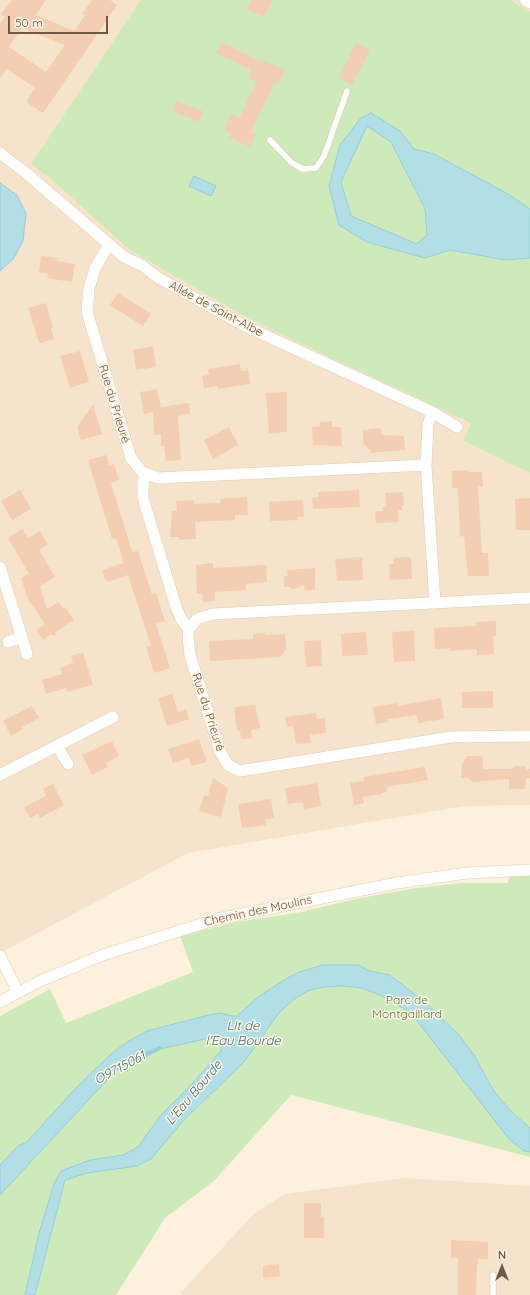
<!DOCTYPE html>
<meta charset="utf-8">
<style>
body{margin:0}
#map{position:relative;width:530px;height:1295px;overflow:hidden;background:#fdf1dd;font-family:Quicksand,sans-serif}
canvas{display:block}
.north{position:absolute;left:482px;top:1247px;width:40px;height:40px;-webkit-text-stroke:3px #fff5e4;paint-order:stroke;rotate:0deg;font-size:11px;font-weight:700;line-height:16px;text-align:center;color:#735645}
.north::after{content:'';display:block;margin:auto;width:14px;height:18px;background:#735645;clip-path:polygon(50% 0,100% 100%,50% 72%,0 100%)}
.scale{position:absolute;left:8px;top:16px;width:100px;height:18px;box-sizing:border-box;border:2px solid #735645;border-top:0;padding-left:5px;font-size:12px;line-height:14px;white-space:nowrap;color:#735645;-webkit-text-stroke:3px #fff5e4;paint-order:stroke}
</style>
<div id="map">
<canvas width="530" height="1295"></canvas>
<div class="north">N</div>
<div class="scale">50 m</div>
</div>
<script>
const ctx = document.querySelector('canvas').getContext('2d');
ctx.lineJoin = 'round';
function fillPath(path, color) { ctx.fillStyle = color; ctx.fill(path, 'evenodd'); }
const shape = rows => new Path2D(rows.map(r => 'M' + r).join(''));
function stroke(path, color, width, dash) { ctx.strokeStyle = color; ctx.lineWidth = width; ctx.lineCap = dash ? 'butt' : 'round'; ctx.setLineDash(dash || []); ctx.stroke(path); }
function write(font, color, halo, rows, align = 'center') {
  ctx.font = font + ' Quicksand,sans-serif'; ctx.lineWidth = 3; ctx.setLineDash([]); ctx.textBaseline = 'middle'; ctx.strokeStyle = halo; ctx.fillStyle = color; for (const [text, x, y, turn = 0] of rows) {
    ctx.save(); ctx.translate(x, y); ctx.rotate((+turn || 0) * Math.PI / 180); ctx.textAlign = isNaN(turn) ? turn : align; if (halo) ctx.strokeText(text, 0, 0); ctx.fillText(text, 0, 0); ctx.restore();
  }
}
fillPath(shape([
 [0,0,530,0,530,358,474,416,463,441,530,473,530,805,464,806,188,853,0,953],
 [404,1178,530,1186,530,1295,182,1295,181,1292,256,1212,285,1194]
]), '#f5e3cb');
fillPath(shape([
 [141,0,510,0,530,12,530,209,508,194,434,154,414,149,400,131,371,113,340,145,339,225,425,258,450,250,505,260,530,258,530,473,463,441,471,423,255,322,131,251,49,177,31,164],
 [367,126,391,142,425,209,427,235,417,244,351,216,341,182],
 [530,870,530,1157,291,1095,214,1181,165,1218,116,1295,0,1295,0,1016,50,989,66,1023,193,972,180,936,236,922,296,913,360,898,416,888,463,883,508,883,510,871]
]), '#ceeabb');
const water = shape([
 [371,113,400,131,414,149,434,154,508,194,530,209,530,258,505,260,450,250,425,258,367,242,339,225,329,186,340,145,360,119,371,113],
 [367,126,391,142,425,209,427,235,417,244,351,216,341,182,367,126],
 [194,176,216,186,211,196,189,186,194,176],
 [0,183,17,195,26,213,23,241,14,258,0,271,0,183],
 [323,965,359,965,369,971,390,975,426,1003,459,1035,474,1055,495,1093,513,1113,530,1128,530,1152,524,1151,509,1139,411,1013,378,994,361,988,344,986,323,987,308,991,294,999,279,1013,244,1062,183,1121,151,1159,137,1166,87,1173,65,1180,35,1295,25,1295,39,1233,54,1184,61,1171,90,1160,123,1155,138,1147,160,1116,192,1084,220,1052,224,1040,218,1036,147,1052,120,1066,0,1195,0,1165,18,1146,27,1142,74,1090,112,1053,129,1041,147,1031,209,1015,220,1013,232,1016,237,1016,258,997,284,980,299,972,323,965]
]);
fillPath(water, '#b1dee7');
stroke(water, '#97ced9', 1);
stroke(shape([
 [116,1069,160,1048]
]), '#97ced9', 4);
fillPath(shape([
 [12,0,46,0,36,15,74,31,85,15,82,14,92,0,110,0,117,5,43,113,26,102,35,88,7,69,0,78,0,24,5,17,1,14],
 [22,28,65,45,46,72,9,47],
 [251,0,273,0,264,17,246,9],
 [222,42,262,62,263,60,285,70,278,83,275,82,251,133,256,134,250,147,229,137,231,133,224,130,231,114,240,117,256,82,248,78,251,70,216,53],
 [356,43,370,50,352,85,339,78],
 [176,101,203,111,199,122,172,111],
 [41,256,57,258,56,261,75,264,72,282,47,278,48,274,39,273],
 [118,293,151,314,143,326,110,305],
 [46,303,53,327,51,328,54,339,39,343,28,308],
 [153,346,156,367,136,370,133,350],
 [80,351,89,382,70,388,60,356],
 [240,364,241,371,248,370,250,384,218,389,217,386,204,388,202,376,209,375,208,369],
 [157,389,161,407,189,403,190,414,178,416,181,460,166,461,164,446,161,446,161,434,154,435,153,412,144,414,140,392],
 [287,392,287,432,269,433,266,393],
 [93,404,102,434,81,440,77,427],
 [332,421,332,427,341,427,342,446,313,445,312,427,320,426,320,422],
 [229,427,238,445,213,459,204,440],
 [381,428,382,435,404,436,405,450,371,453,370,450,363,443,363,430],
 [106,455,109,465,114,464,119,480,111,483,132,552,138,551,152,595,156,593,165,621,156,624,170,668,154,673,146,647,151,646,128,575,108,582,107,579,105,580,102,570,124,563,116,538,112,539,88,460],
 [468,470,468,472,482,472,483,487,478,487,482,553,488,553,489,576,468,576,464,536,460,537,458,488,452,488,452,471],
 [20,490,31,509,12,520,1,501],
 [359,490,360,507,313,509,312,498,319,497,318,492],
 [403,492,404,505,402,506,402,510,398,510,399,522,376,523,375,511,383,511,383,507,386,507,385,493],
 [247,497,248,515,235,515,235,520,195,522,196,539,179,540,179,537,170,537,172,511,177,511,176,501,194,500,194,504,221,503,220,499],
 [530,498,530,530,516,530,515,499],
 [303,500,304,516,297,517,297,520,270,521,269,502],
 [22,529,28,538,40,531,48,545,39,550,55,577,40,586,47,609,59,602,63,608,65,607,74,620,55,632,56,635,53,636,51,634,43,640,37,630,45,624,28,599,21,578,29,574,8,538],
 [362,557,363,580,337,581,335,559],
 [411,557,412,579,390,580,389,564,394,564,393,558],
 [213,563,213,568,266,565,267,582,246,584,246,590,215,592,215,601,203,602,202,593,197,594,196,565],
 [315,568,315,590,305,590,304,585,291,590,291,587,284,587,284,576,288,576,287,570],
 [496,621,496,636,493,636,494,654,477,655,477,649,451,651,450,648,435,649,434,628,476,626,476,622],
 [414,631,415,661,394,662,392,632],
 [366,632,368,655,342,656,341,634],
 [265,633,265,635,285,634,286,649,280,657,210,661,209,641,253,639,253,634],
 [321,640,322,666,306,667,304,641],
 [83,652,93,685,67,692,66,688,46,694,42,680,62,674,60,668,73,663,71,656],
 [493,691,493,708,462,708,462,692],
 [172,694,178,712,186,709,189,719,167,726,158,698],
 [441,698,444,719,418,723,417,715,387,719,388,722,376,724,373,707,397,703,398,706],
 [255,705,260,728,251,730,252,738,241,739,240,731,237,731,234,707],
 [32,706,39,718,22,727,23,729,11,736,3,721],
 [316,713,317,719,325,718,326,733,310,735,311,743,296,744,293,726,287,727,285,717],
 [199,739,207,762,191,766,189,758,173,763,168,749],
 [112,741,119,756,106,763,108,767,92,775,82,755],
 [467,756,482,756,483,769,513,769,513,766,526,766,526,769,530,769,530,778,526,778,525,789,509,789,509,779,472,782,468,778,461,778,462,764],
 [425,767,428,780,386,787,387,792,382,793,382,794,363,797,364,803,354,805,350,783,364,781,364,777],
 [213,778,228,788,221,817,199,811,204,795,208,796],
 [317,783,321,806,304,809,303,802,288,804,285,788],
 [53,784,64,805,40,818,38,814,30,818,24,807,46,796,43,789],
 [271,799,274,818,265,819,266,825,242,828,238,804],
 [304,1203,321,1203,321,1217,324,1217,324,1238,304,1238],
 [451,1240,488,1242,488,1259,478,1259,478,1265,477,1265,476,1295,458,1295,458,1258,451,1258],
 [279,1264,280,1276,263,1278,263,1266]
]), '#f4ceb3');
const service = shape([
 [270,140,292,163,303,169,316,168,324,156,347,91],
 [493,1275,493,1295]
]);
const minor = shape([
 [525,0,530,3],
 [0,153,26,173,124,257,143,266,157,277,245,326,432,412,457,427],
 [109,245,95,268,89,289,87,312,131,458,142,472,158,478,426,465],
 [432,412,428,425,426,465,435,603],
 [146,474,143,482,143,498,176,607,181,619,189,629],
 [0,567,27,654],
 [530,598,213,614,197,619,189,629,188,636,190,655,220,751,228,765,240,771,451,737,530,736],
 [8,642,21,637],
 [57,746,68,764],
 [0,775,113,717],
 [0,956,18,992],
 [0,1002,40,981,103,955,217,919,397,883,467,873,530,870]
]);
stroke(service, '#e1cdb9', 7);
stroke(minor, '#e1cdb9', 12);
stroke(service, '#fff', 5.5);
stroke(minor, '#fff', 11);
write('12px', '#735645', '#fff5e4', [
 ["Allée de Saint-Albe",216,309,28],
 ["Rue du Prieuré",114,404,73],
 ["Rue du Prieuré",208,712,72],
 ["Chemin des Moulins",258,911,-12]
]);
write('12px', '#4d7a3c', '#fff5e4', [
 ["Parc de",407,1000],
 ["Montgaillard",407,1014]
]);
write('italic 13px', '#3b7481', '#fff5e4', [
 ["Lit de",243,1026],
 ["l'Eau Bourde",243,1041],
 ["O9715061",120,1068,-28],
 ["L'Eau Bourde",194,1093,-50]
]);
</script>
